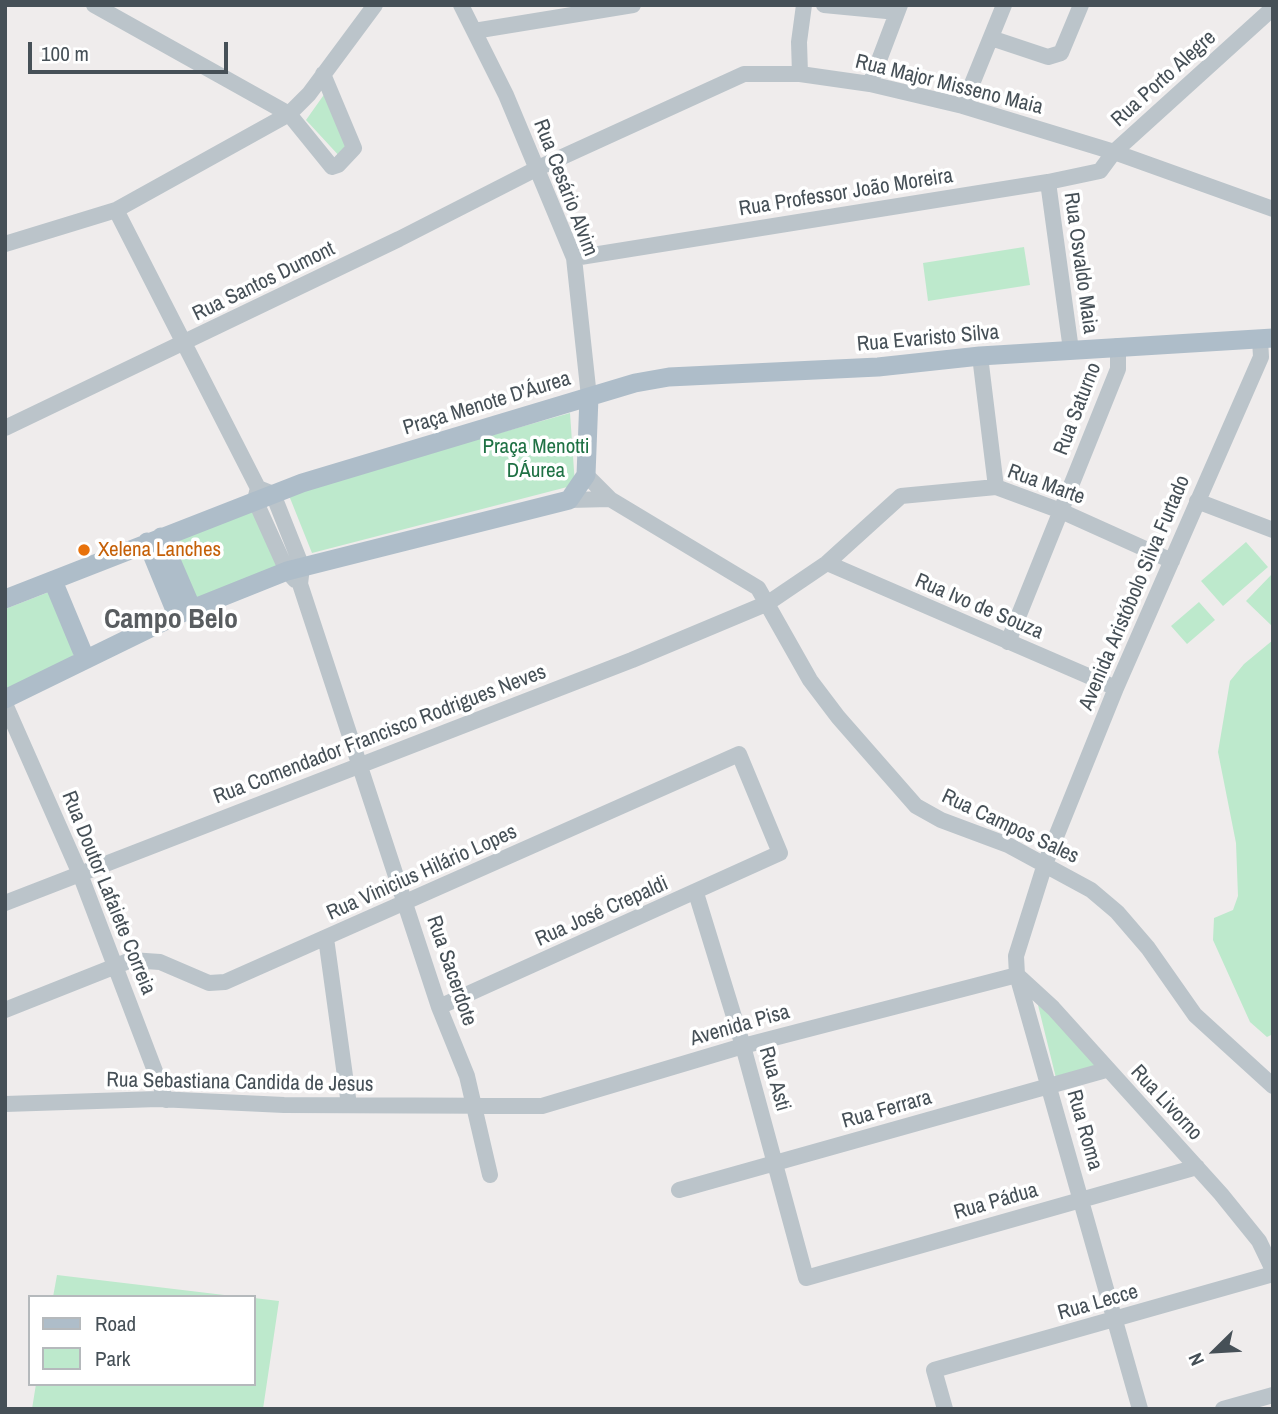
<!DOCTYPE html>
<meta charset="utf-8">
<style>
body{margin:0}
#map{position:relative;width:1278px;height:1414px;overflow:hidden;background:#efecec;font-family:"Archivo Narrow",sans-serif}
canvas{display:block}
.frame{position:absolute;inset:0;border:7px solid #465057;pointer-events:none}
.legend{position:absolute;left:28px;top:1295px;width:228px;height:91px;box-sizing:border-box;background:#fff;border:2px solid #b5b9bc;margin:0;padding:9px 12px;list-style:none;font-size:21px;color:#465057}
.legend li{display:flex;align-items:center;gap:14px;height:35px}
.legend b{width:35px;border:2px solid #b5b9bc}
.north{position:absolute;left:1180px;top:1316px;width:70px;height:70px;-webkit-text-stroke:5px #fff;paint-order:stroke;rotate:246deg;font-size:19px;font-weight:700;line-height:28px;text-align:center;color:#465057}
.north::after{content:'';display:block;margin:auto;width:24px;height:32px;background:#465057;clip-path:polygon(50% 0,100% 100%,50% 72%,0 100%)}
.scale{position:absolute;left:28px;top:42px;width:200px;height:32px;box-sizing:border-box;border:4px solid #465057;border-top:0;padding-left:9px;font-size:21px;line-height:24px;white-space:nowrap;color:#465057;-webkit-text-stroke:5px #fff;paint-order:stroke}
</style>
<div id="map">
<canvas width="1278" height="1414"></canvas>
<div class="frame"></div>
<ul class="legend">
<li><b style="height:9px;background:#aebdc9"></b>Road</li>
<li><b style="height:19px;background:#bde9cc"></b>Park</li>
</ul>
<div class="north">N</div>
<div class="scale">100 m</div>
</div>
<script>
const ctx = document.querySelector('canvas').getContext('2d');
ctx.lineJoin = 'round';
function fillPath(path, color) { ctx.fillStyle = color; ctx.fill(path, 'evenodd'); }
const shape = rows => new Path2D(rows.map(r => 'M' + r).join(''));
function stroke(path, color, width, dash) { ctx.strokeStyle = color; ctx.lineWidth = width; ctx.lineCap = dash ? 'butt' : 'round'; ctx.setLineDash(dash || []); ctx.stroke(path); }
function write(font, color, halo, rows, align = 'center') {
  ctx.font = font + ' "Archivo Narrow",sans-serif'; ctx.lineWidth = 7; ctx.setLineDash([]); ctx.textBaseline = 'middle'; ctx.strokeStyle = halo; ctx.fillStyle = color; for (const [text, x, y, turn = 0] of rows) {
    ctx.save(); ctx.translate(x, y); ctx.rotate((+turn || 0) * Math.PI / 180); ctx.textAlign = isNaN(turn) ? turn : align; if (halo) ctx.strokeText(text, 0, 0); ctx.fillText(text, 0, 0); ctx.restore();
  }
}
fillPath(shape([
 [328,89,351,142,342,159,306,120],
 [1024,247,1030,285,928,301,923,263],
 [570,413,575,485,312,553,288,493],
 [254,506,279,565,192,601,167,544],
 [1246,542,1268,567,1223,606,1201,581],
 [1273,573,1273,626,1272,626,1246,601],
 [49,592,74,653,71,659,5,690,5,609],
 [1199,602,1215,620,1187,644,1171,626],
 [1273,640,1273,1034,1267,1037,1250,1022,1213,940,1214,918,1233,910,1238,896,1236,843,1218,752,1230,681,1244,664],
 [1037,1001,1097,1067,1056,1078],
 [57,1275,241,1297,53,1297],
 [254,1298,279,1301,263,1409,32,1409,36,1384,254,1384]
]), '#bde9cc');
stroke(shape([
 [94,5,289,114,332,167,338,165,354,148,323,74],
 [461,5,506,95,574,258,589,397],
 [824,5,897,12],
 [474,31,633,5],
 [991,38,1048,57,1061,53,1081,5],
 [800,74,799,42,804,5],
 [870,84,900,5],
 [963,106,1004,5],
 [1048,182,1071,350],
 [116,210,258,488,255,500,287,571,295,580],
 [5,244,116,210,289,114,309,94,375,5],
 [574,258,1048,182,1100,171,1114,152,1273,8],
 [980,356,996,487],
 [5,428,399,239,538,168,744,74,800,74,870,84,963,106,1114,152,1273,209],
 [586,475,610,499,758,588,810,680,838,717,916,806,941,820,1008,845,1091,890,1117,912,1148,948,1195,1015,1273,1086],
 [258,488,273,494,302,567,300,584,439,1007,467,1076,490,1175],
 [569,500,610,499],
 [1197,501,1273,530],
 [827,563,1116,688],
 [1008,642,1118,369,1118,346],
 [5,704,80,874,166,1100],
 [696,893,743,1046,806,1278,1197,1167],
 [5,903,632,660,768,603,827,563,901,496,996,487,1061,511,1172,561],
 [326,938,349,1105],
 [1017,975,1053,1008,1221,1194,1259,1241,1273,1270],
 [5,1010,131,960,160,962,209,983,225,982,739,754,780,853,439,1007],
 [5,1104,158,1099,284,1105,542,1106,743,1046,1017,975],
 [679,1190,1106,1070],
 [945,1409,934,1370,1273,1274],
 [1140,1409,1017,975,1016,956,1045,864,1116,688,1261,357,1260,339],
 [1223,1409,1273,1395]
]), '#bbc4ca', 16);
stroke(shape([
 [161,537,192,609],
 [147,542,177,615],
 [53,581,85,658],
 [5,599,302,483,635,383,669,377,878,367,980,356,1273,338],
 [5,699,177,615,287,571,569,500,586,475,589,397]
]), '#aebdc9', 19);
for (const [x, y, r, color] of [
 [84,550,7,"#e8710a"]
]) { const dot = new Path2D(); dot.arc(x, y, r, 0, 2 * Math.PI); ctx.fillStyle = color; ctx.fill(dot); stroke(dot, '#fff', 2.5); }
write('21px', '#465057', '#fff', [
 ["Rua Porto Alegre",1164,79,-42],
 ["Rua Major Misseno Maia",949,85,14],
 ["Rua Cesário Alvim",565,188,69],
 ["Rua Professor João Moreira",846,193,-9],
 ["Rua Osvaldo Maia",1080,263,82],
 ["Rua Santos Dumont",264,282,-26],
 ["Rua Evaristo Silva",928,339,-5],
 ["Praça Menote D'Áurea",487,404,-17],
 ["Rua Saturno",1078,409,-69],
 ["Rua Marte",1046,485,20],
 ["Avenida Aristóbolo Silva Furtado",1135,593,-67],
 ["Rua Ivo de Souza",979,607,23],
 ["Rua Comendador Francisco Rodrigues Neves",380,735,-21],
 ["Rua Campos Sales",1010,827,25],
 ["Rua Vinicius Hilário Lopes",422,873,-24],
 ["Rua Doutor Lafaiete Correia",108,893,68],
 ["Rua José Crepaldi",602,912,-24],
 ["Rua Sacerdote",451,971,71],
 ["Avenida Pisa",740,1026,-16],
 ["Rua Asti",774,1079,74],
 ["Rua Sebastiana Candida de Jesus",240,1083,1],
 ["Rua Livorno",1166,1103,47],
 ["Rua Ferrara",887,1110,-16],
 ["Rua Roma",1084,1130,74],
 ["Rua Pádua",996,1202,-16],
 ["Rua Lecce",1098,1303,-16]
]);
write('21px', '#1f7144', '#fff', [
 ["Praça Menotti",536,447],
 ["DÁurea",536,471]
]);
write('21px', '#c56008', '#fff', [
 ["Xelena Lanches",98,550]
], 'left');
write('bold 28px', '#595d60', '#fff', [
 ["Campo Belo",171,620]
]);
</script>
